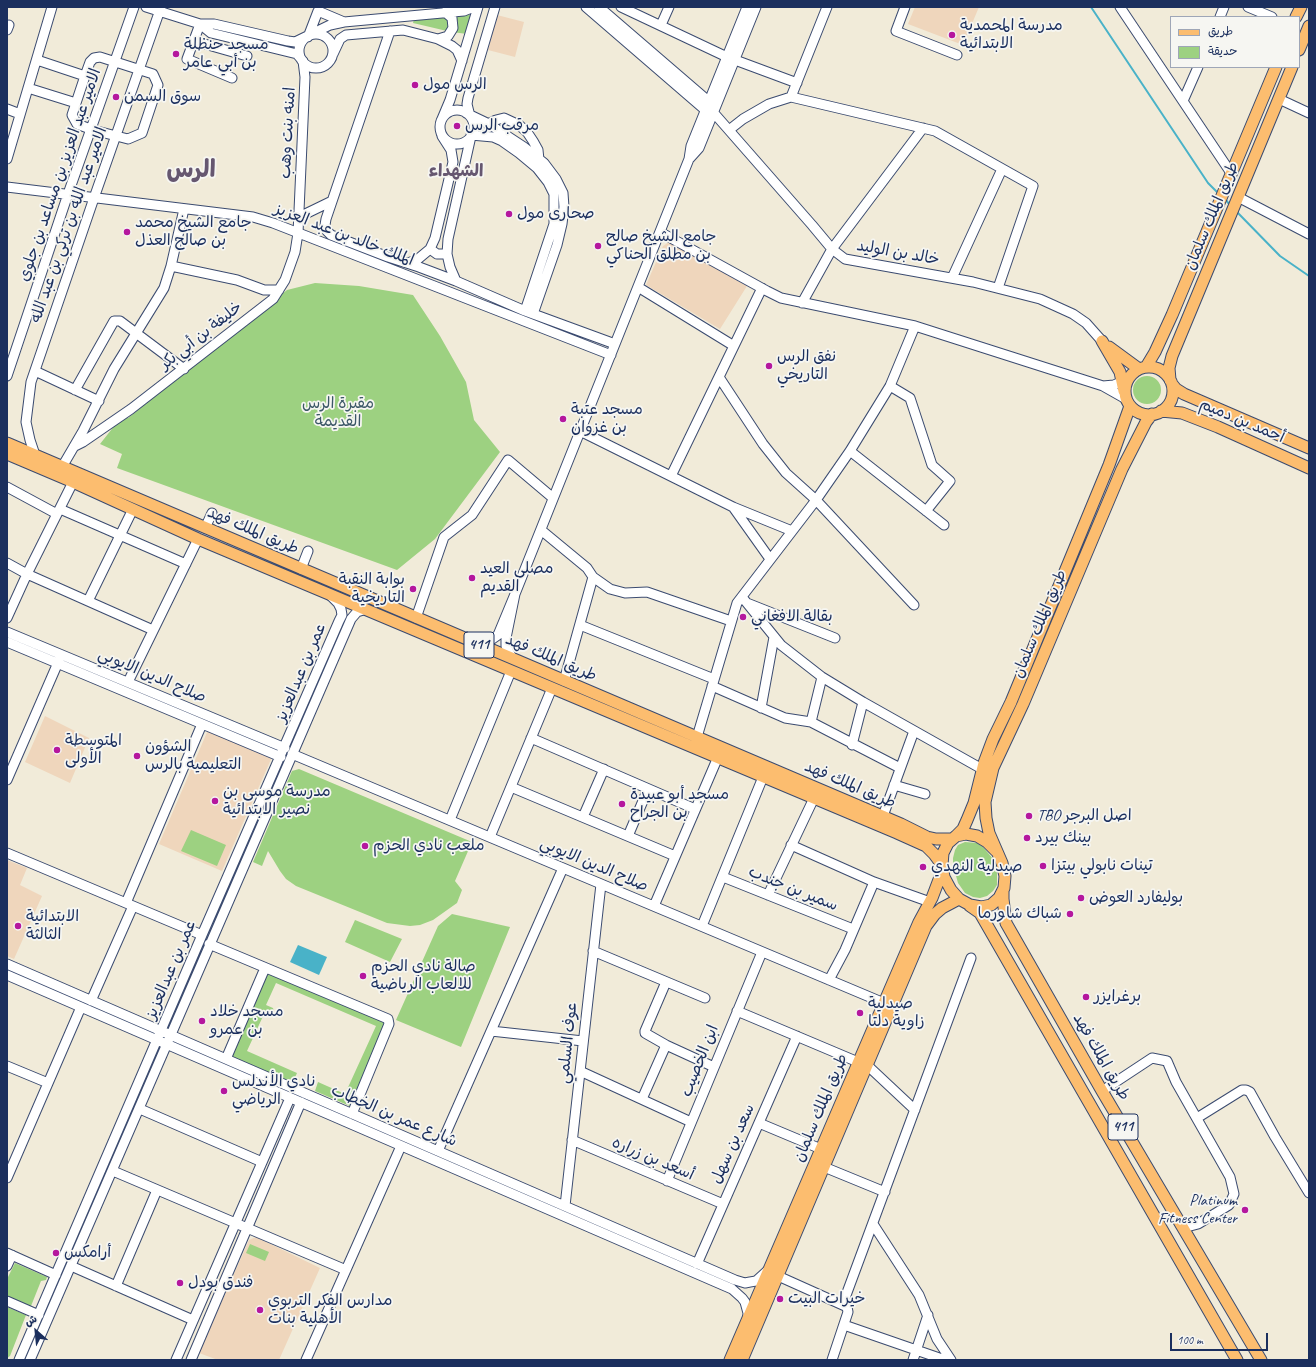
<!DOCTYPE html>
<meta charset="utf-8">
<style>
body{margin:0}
#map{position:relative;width:1316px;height:1367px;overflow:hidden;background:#f1ebd9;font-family:Caveat,"Playpen Sans Arabic",sans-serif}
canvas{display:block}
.frame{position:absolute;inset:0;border:8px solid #1b2f5e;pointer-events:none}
.legend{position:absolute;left:1170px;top:16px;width:130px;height:52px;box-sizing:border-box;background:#f6f6f2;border:1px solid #9ea6b7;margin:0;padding:5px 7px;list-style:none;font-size:12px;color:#1b2f5e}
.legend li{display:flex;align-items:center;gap:8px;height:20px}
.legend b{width:20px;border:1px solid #9ea6b7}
.north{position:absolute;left:16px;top:1311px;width:40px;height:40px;-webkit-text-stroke:3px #f6f6f2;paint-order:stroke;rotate:333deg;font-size:11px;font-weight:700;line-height:16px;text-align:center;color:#1b2f5e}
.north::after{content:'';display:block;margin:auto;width:14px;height:18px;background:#1b2f5e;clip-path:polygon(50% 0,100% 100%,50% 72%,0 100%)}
.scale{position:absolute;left:1170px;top:1333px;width:98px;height:18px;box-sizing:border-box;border:2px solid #1b2f5e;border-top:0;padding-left:5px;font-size:12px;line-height:14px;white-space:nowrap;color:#1b2f5e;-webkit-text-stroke:3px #f6f6f2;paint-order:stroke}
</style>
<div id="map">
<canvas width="1316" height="1367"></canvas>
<div class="frame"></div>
<ul class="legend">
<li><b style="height:5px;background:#fcbd6f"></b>طريق</li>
<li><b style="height:11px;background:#9dd181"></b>حديقة</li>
</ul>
<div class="north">ش</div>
<div class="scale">100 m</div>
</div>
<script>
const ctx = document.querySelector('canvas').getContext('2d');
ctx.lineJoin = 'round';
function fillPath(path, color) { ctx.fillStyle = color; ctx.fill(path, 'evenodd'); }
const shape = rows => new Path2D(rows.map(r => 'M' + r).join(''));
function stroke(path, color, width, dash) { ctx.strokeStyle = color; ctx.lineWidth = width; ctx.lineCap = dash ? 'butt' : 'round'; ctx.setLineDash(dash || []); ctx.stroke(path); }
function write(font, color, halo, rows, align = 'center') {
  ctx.font = font + ' Caveat,"Playpen Sans Arabic",sans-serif'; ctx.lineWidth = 3.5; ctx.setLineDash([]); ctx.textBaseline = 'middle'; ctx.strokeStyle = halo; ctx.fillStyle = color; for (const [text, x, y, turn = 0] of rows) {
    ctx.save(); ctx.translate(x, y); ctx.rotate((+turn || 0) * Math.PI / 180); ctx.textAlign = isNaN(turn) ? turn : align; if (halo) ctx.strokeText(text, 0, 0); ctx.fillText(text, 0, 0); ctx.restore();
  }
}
fillPath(shape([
 [915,7,979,7,963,45,908,24],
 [497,15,524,22,515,57,488,50],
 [669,242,747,286,720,329,646,285,663,246],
 [45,716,89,738,70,783,25,762],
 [208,730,272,757,222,871,159,844],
 [7,860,27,868,20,885,42,896,14,959,7,956],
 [256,1237,320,1268,279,1360,218,1360,199,1353,249,1240]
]), '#efd6bc');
fillPath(shape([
 [474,14,467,34,452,32,457,28,458,25,458,22,454,17,455,16],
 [448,16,451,23,447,31,413,23,414,19],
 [315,283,359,286,413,295,440,336,466,382,474,420,500,452,435,539,397,570,117,468,122,454,100,444,115,425,122,418,128,418,287,290],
 '1133 390a14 14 0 1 1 28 0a14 14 0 1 1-28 0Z',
 [299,769,472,842,455,881,462,890,457,903,433,920,420,925,410,926,387,923,296,886,286,879,280,871,268,851,262,866,253,862,292,771],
 [191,830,226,845,217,866,181,851],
 [965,842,977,843,983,847,994,860,997,871,997,885,993,891,987,896,980,898,973,897,965,893,958,883,953,865,953,858,955,850,958,845],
 [452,914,510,927,461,1047,396,1020,438,926],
 [355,920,402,939,390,962,345,942],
 [269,969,387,1020,352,1107,315,1091,318,1082,345,1094,376,1026,276,983,266,1005,273,1008,274,1012,269,1016,264,1014,247,1051,297,1073,292,1084,230,1057],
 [250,1244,269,1252,265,1261,246,1253],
 [15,1263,47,1277,46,1280,41,1281,31,1306,28,1308,7,1299,7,1279],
 [7,1307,26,1315,10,1356,7,1358]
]), '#9dd181');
fillPath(shape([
 [298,945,327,957,319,975,290,962]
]), '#49b2c8');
stroke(shape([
 [1091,7,1208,183,1219,194],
 [1225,199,1230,205],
 [1237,212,1280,256,1309,276]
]), '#49b2c8', 2);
const minor = shape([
 [146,7,200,24,214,24,288,41,295,42,330,25,344,22,464,11,474,7],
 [586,7,703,108,711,111],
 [599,7,707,100,713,112,812,225,832,249,845,259,973,282,1040,299,1073,314,1086,323,1102,341],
 [621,7,727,57,797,83],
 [905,7,896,31,957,55],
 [1120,7,1231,173],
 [1248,7,1272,17],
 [1220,17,1224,7],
 [200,24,211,33,293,53,297,54,302,60],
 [200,24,187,59,232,78],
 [661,25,669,7],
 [7,30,9,25],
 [390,31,326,219,325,225,327,231,331,235,388,257,419,267,456,281,525,311,615,344],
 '299 51a17 17 0 1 1 34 0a17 17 0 1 1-34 0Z',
 [308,37,318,11,344,22],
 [438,39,448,36,453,28,452,18,445,12],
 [194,41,247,56],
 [333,54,340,39,346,35,403,30,438,39,452,46,457,50,462,61],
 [100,57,153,74,158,85,142,133,128,139,93,130,77,124,72,115,85,76,90,62,94,58,100,57],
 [37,60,85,76],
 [28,88,76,103],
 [791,97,935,131,1033,186,998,288],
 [1279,99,1309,113],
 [1183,101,1198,67],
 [7,109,20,114],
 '440 127a17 17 0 1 1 34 0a17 17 0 1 1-34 0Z',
 [466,113,489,124,524,147,544,163,556,179,563,193,564,207,562,224,557,245,533,314],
 [470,116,467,104,468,98,495,7],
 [442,119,450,100,478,7],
 [488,124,496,120,504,118,519,125,527,132,533,141,538,150,539,160],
 [729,130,743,119,769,104,791,97,827,7],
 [471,135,493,137,502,141,519,153,537,168,548,182,554,194,554,224,525,311],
 [690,158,699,148,756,7],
 [7,159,52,7],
 [7,187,253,217,273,223,611,355],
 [1238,197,1309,234],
 [299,217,332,201],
 [660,232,767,291,781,298,915,326,1103,386],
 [430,249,437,254,447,254],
 [408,263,418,259,430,249,435,238,453,162,451,150,442,136],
 [171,266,237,280,264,290,279,290],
 [952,278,1002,169],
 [456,281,450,267,447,254,448,239,471,136],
 [638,287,734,346],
 [802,303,832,249,923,128],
 [35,371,99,401],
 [7,376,68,194,134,7],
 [719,377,763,444,786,473,816,500,914,605],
 [890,386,910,398,932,465,950,481,926,511],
 [75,390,114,321,120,321,184,369],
 [1126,399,1103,386,1114,385,1128,379],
 [580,431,733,507,770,559],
 [75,446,83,442,131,409,273,299,285,280,295,252,298,233,305,77,303,61],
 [850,451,944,525],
 [35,455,30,440,26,422,31,382,94,198,161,7],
 [62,467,83,431,114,369,164,288,171,266,184,209],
 [671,476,762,288],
 [7,487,57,514],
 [733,507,792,531],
 [60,509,186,564],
 [205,528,212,513],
 [541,530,587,568,593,577,610,589,625,593,647,592,731,621],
 [7,563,27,574,153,630],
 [301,569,308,551],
 [515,594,689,159,691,146,747,7],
 [742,597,781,645,822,677,863,702,982,769],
 [88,601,133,509],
 [747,603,835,638],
 [7,618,27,574,73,482],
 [416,618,444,537,472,515,508,460,553,498],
 [580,625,714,679],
 [7,632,285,748],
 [7,642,281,757],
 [477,644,488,642,498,635,515,594,506,638,506,646,512,658],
 [564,681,593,577],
 [128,682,198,539],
 [712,686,785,718,811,722,900,768],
 [761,708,774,637],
 [811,722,822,677],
 [697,737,737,603,816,500,850,451,890,386,915,326],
 [531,738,695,809],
 [852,745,863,702],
 [292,754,884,1003],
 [7,780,60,658],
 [894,785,925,794],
 [511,787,675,856],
 [883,816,914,731],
 [583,817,604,769],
 [450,820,511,671],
 [628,836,648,789],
 [490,837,552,688],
 [791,845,874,882,930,902],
 [7,853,202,935],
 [723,877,853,929],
 [768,895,814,798],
 [126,903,202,724],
 [654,906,718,757],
 [702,926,763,777],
 [209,944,388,1019,389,1024,352,1114],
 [593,951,705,998],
 [7,964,735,1280,745,1283,750,1282,756,1281,767,1271],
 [7,975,732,1289,742,1298,745,1302,748,1313,748,1320],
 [829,980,845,950,874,882],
 [666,982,645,1031,645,1033,666,1045],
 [91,1001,133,906],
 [737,1011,858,1062],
 [491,1031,583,1041],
 [226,1059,265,968],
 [867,1065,915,1110],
 [7,1066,48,1083],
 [580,1071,691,1122],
 [1102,1091,1152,1058,1167,1061,1176,1082,1230,1177,1234,1194,1229,1205,1198,1224,1183,1228],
 [642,1099,666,1045,714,1067],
 [140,1109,262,1162],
 [1197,1118,1242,1090,1246,1090,1250,1092,1275,1137,1309,1193],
 [759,1123,821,1149],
 [572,1140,723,1204],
 [438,1151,563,868],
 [824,1167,885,1192],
 [113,1171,346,1270],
 [7,1178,81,1007],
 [667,1181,762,952],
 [565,1206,601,884],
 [873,1224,919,1295,937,1339,951,1360],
 [7,1253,56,1275],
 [697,1264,797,1036],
 [7,1266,12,1255],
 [71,1266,193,1320],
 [778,1276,847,1307],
 [116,1286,157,1190],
 [7,1301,39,1315],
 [844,1325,945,1360],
 [19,1360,202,935,339,621,342,615,341,609,338,603,330,595],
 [30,1360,351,619,357,612,366,609],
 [176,1360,290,1098],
 [191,1360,301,1102],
 [306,1360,401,1146],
 [832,1360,848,1312,845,1298,971,958],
 [913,1360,928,1315]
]);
const major = shape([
 [1296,17,1301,7],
 [1299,50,1309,26],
 [1102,341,1120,372,1124,391],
 [1109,347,1139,369],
 [1146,367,1155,352,1172,315,1276,67],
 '1125 391a24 24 0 1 1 48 0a24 24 0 1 1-48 0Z',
 [1170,380,1169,368,1172,356,1292,67],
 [1172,384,1176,389,1184,394,1309,448],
 [1161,411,1182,413,1218,427,1309,468],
 [7,443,901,824,927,837,936,839,952,839],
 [7,454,73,482,198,539,897,833,926,846,934,854,942,865],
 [956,836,963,829,967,820,974,803,984,763,993,739,1011,702,1109,465,1130,406],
 [996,851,987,842,977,836,966,834,956,836,948,843,943,853,942,865,944,877,951,890,959,899,970,905,981,907,991,905,999,898,1004,888,1005,876,1002,863,989,833,986,818,985,802,993,768,1023,704,1122,469,1146,422,1152,414],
 [1003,890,1003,899,1006,923,1102,1091,1261,1360],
 [970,906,980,913,1237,1360],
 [730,1360,919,922,932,898,943,869],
 [742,1360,926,926,935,914,942,908,959,899]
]);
stroke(minor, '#3b4b70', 11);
stroke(major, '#3b4b70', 13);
stroke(minor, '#fff', 9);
stroke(major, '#fcbd6f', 11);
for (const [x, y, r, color] of [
 [952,35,4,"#b5179e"],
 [176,54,4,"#b5179e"],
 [415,85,4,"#b5179e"],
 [116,97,4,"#b5179e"],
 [457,126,4,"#b5179e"],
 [509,214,4,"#b5179e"],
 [127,232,4,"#b5179e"],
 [598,246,4,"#b5179e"],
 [769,366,4,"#b5179e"],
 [563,419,4,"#b5179e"],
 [472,578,4,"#b5179e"],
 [413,589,4,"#b5179e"],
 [743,617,4,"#b5179e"],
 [57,750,4,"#b5179e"],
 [137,756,4,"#b5179e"],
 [215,801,4,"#b5179e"],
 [622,804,4,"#b5179e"],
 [1029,816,4,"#b5179e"],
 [1027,838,4,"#b5179e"],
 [365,846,4,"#b5179e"],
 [1043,866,4,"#b5179e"],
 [923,867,4,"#b5179e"],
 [1081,898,4,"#b5179e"],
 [1070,914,4,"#b5179e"],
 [18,926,4,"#b5179e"],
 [363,976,4,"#b5179e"],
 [1086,997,4,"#b5179e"],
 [860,1013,4,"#b5179e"],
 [202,1021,4,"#b5179e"],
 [224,1091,4,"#b5179e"],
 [1245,1210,4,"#b5179e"],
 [56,1253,4,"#b5179e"],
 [180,1283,4,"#b5179e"],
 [780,1299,4,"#b5179e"],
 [260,1310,4,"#b5179e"]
]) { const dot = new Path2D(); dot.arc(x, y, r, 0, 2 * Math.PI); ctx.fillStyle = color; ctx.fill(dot); stroke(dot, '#f6f6f2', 1.5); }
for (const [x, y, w] of [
 [479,645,30],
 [1123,1127,30]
]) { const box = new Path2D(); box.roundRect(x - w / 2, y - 13, w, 26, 3); ctx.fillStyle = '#f6f6f2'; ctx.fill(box); stroke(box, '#1b2f5e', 1); }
write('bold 15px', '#1b2f5e', null, [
 ["411",479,645],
 ["411",1123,1127]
]);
write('16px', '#1b2f5e', '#f6f6f2', [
 ["مدرسة المحمدية",960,26],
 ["الابتدائية",960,44],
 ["مسجد حنظلة",184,45],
 ["بن أبي عامر",184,63],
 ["الرس مول",423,85],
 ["سوق السمن",124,97],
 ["مرقب الرس",465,126],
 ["صحارى مول",517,214],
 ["جامع الشيخ محمد",135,223],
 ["بن صالح العذل",135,241],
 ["جامع الشيخ صالح",606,237],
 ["بن مطلق الحناكي",606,255],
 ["نفق الرس",777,357],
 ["التاريخي",777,375],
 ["مسجد عتبة",571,410],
 ["بن غزوان",571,428],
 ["مصلى العيد",480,569],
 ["القديم",480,587],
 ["بوابة النقبة",405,580,"right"],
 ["التاريخية",405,598,"right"],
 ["بقالة الافغاني",751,617],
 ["المتوسطة",65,741],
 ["الأولى",65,759],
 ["الشؤون",145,747],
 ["التعليمية بالرس",145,765],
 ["مدرسة موسى بن",223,792],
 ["نصير الابتدائية",223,810],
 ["مسجد أبو عبيدة",630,795],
 ["بن الجراح",630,813],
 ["TBO اصل البرجر",1037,816],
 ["بينك بيرد",1035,838],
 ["ملعب نادي الحزم",373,846],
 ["تينات نابولي بيتزا",1051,866],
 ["صيدلية النهدي",931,867],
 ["بوليفارد العوض",1089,898],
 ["شباك شاورما",1062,914,"right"],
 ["الابتدائية",26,917],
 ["الثالثة",26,935],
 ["صالة نادي الحزم",371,967],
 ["للالعاب الرياضية",371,985],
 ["برغرايزر",1094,997],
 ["صيدلية",868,1004],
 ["زاوية دلتا",868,1022],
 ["مسجد خلاد",210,1012],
 ["بن عمرو",210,1030],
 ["نادي الأندلس",232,1082],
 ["الرياضي",232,1100],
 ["Platinum",1237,1201,"right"],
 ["Fitness Center",1237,1219,"right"],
 ["أرامكس",64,1253],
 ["فندق بودل",188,1283],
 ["خيرات البيت",788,1299],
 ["مدارس الفكر التربوي",268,1301],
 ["الأهلية بنات",268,1319]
], 'left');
write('16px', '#1b2f5e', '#f6f6f2', [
 ["امنه بنت وهب",288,133,-87],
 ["الامير عبد العزيز بن مساعد بن جلوي",60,175,-71],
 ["طريق الملك سلمان",1212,216,-67],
 ["الامير عبد الله بن تركي بن عبد الله",69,225,-71],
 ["الملك خالد بن عبد العزيز",344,235,21],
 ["خالد بن الوليد",898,253,10],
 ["خليفة بن أبي بكر",201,336,-38],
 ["أحمد بن دميم",1242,421,23],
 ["طريق الملك فهد",253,531,23],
 ["طريق الملك سلمان",1040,624,-67],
 ["طريق الملك فهد",551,658,23],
 ["عمر بن عبدالعزيز",301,673,-67],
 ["صلاح الدين الايوبي",152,676,23],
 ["طريق الملك فهد",850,785,23],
 ["صلاح الدين الايوبي",594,865,23],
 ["سمير بن جندب",793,889,22],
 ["عمر بن عبدالعزيز",171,970,-67],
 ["عوف السلمي",568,1043,-84],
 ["طريق الملك فهد",1101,1057,60],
 ["ابن الخصيب",700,1061,-68],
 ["طريق الملك سلمان",821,1108,-67],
 ["شارع عمر بن الخطاب",394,1116,23],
 ["سعد بن سهل",733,1144,-66],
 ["أسعد بن زراره",653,1159,23]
]);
write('16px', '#3c5867', '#f6f6f2', [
 ["مقبرة الرس",338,404],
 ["القديمة",338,422]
]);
write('bold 17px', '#665770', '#f6f6f2', [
 ["الشهداء",456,172]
]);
write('bold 24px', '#665770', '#f6f6f2', [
 ["الرس",191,171]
]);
</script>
